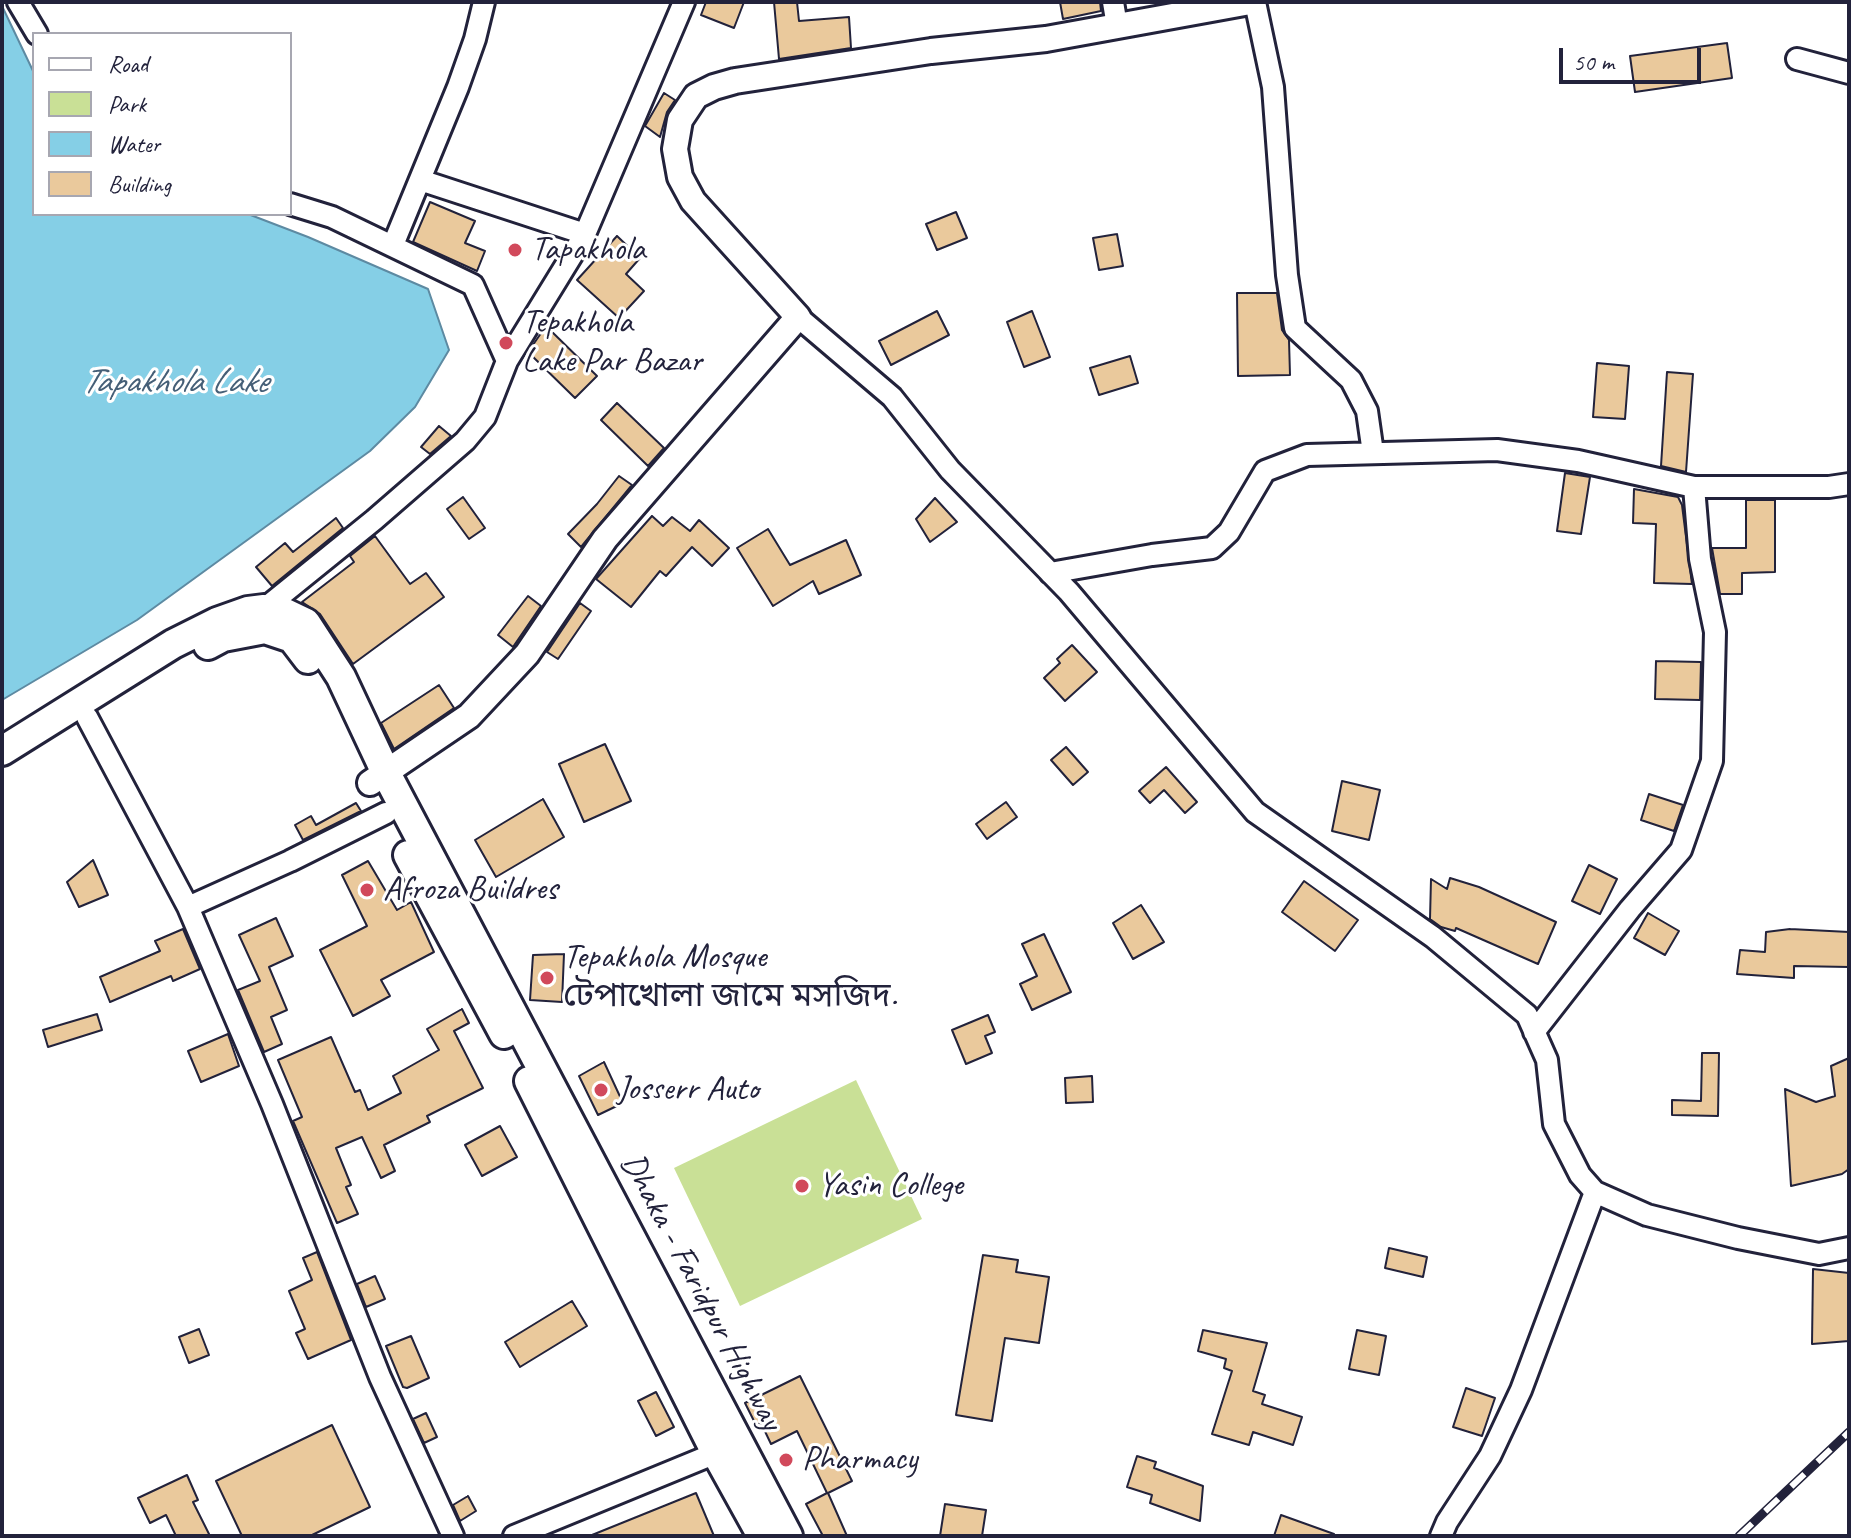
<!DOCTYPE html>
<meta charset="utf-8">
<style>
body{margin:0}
#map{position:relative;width:1851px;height:1538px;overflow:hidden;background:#fff;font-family:Caveat,sans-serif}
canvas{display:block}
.frame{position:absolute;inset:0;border:4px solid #22223b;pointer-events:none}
.legend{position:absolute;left:32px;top:32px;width:260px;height:184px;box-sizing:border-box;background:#fff;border:2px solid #a7a7b1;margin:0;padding:10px 14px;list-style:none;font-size:24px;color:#22223b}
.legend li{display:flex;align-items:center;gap:16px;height:40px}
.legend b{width:40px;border:2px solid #a7a7b1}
.scale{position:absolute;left:1559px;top:48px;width:142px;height:36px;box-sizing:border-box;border:4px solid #22223b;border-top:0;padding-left:10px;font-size:24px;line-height:28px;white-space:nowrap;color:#22223b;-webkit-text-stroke:6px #fff;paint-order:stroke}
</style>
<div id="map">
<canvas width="1851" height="1538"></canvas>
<div class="frame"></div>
<ul class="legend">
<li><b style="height:10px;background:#fff"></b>Road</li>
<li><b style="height:22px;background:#c9e096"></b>Park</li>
<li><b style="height:22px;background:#85cfe6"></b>Water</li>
<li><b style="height:22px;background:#eac99c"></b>Building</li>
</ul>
<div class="scale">50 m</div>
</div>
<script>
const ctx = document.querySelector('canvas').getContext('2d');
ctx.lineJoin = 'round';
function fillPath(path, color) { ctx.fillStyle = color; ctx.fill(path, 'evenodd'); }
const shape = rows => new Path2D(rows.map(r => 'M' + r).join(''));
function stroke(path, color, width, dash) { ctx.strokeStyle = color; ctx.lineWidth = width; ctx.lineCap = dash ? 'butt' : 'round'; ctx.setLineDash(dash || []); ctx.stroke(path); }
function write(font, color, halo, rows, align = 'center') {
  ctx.font = font + ' Caveat,"Noto Sans Bengali",sans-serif'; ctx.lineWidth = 6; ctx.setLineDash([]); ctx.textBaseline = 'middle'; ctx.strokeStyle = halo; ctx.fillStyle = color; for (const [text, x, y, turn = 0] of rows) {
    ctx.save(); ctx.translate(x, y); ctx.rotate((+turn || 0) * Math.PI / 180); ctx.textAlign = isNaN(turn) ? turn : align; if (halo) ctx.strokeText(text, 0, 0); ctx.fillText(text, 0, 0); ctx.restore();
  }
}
fillPath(shape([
 [856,1080,922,1219,740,1306,674,1168]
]), '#c9e096');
const water = shape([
 [2,6,34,73,34,214,248,214,308,237,428,289,449,350,415,407,370,451,137,620,2,700,2,6]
]);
fillPath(water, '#85cfe6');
stroke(water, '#5d8aa2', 2);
const building = shape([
 [706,2,744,2,734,28,701,15,706,2],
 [774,2,797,2,799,21,849,17,851,48,779,59,774,2],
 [1060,2,1100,2,1101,11,1063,19,1060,2],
 [1727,43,1732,78,1635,92,1630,56,1727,43],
 [664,93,675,100,667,112,660,137,645,126,664,93],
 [430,202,475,221,465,243,485,251,477,271,413,242,430,202],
 [956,212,967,238,937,250,926,224,956,212],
 [1117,234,1123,266,1099,270,1093,238,1117,234],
 [617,236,640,258,626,274,644,291,619,318,577,280,617,236],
 [1237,293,1277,293,1282,330,1289,340,1290,375,1238,376,1237,293],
 [937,311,949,335,891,365,879,341,937,311],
 [1032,311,1050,357,1024,367,1007,322,1032,311],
 [546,326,597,376,575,398,528,352,546,326],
 [1130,356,1138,383,1099,395,1090,368,1130,356],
 [1597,363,1629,366,1625,419,1593,417,1597,363],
 [1667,372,1693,374,1686,472,1661,466,1667,372],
 [617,403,664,448,648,466,601,420,617,403],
 [439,426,451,436,430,454,421,447,439,426],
 [1565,473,1590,477,1581,534,1557,531,1565,473],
 [619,476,632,485,581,547,568,534,597,504,619,476],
 [1634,489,1678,497,1682,505,1692,584,1654,583,1656,524,1633,523,1634,489],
 [463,497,485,528,469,539,447,509,463,497],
 [935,498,957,522,930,542,916,519,935,498],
 [1746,500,1775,500,1775,572,1742,573,1742,594,1720,594,1712,548,1746,548,1746,500],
 [652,516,663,526,672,517,690,531,699,520,729,548,712,566,692,547,666,576,660,571,631,607,596,579,652,516],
 [336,518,343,528,272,586,256,567,285,543,293,552,336,518],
 [768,529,790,565,846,540,861,575,819,594,813,581,773,606,737,548,768,529],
 [375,536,410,584,426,573,444,597,353,664,320,614,302,602,354,562,350,556,375,536],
 [528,596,541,606,513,647,498,635,528,596],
 [580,603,591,611,558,659,547,652,580,603],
 [1072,645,1097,672,1065,701,1044,678,1060,663,1057,659,1072,645],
 [1656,661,1701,662,1700,700,1655,699,1656,661],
 [439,685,454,708,394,749,381,723,439,685],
 [605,744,631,801,584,822,559,764,605,744],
 [1066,747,1088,772,1073,785,1051,760,1066,747],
 [1166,767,1197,802,1185,813,1164,790,1150,803,1139,791,1166,767],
 [1342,781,1380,790,1369,840,1332,831,1342,781],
 [1649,794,1683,805,1674,831,1641,820,1649,794],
 [543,799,564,837,496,877,475,840,543,799],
 [1006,802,1017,817,987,839,976,824,1006,802],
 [356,803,361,811,303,840,295,825,311,816,316,825,356,803],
 [93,860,108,895,79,907,67,882,93,860],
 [368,861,397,910,411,902,434,952,381,980,390,996,353,1016,320,950,367,926,342,875,368,861],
 [1589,865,1617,879,1600,914,1572,901,1589,865],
 [1450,878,1479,887,1556,922,1538,964,1456,928,1455,931,1441,927,1430,919,1431,879,1447,889,1450,878],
 [1304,881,1358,920,1335,951,1282,912,1304,881],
 [1141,905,1164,942,1133,959,1113,923,1141,905],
 [1648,913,1679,931,1665,955,1634,938,1648,913],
 [276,918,293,956,269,967,287,1010,271,1017,282,1044,264,1052,238,990,260,981,239,935,276,918],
 [183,929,200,969,173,981,171,976,110,1002,100,977,160,951,155,941,183,929],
 [1790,929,1849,932,1849,967,1794,966,1794,978,1737,974,1740,950,1765,952,1766,932,1790,929],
 [1044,934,1071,992,1032,1010,1020,984,1037,976,1022,944,1044,934],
 [564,954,562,1002,530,1000,533,955,564,954],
 [462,1009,469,1023,454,1031,483,1088,427,1116,430,1122,384,1145,395,1171,381,1178,362,1137,336,1148,351,1185,346,1187,358,1214,337,1223,293,1121,302,1117,278,1060,331,1037,355,1092,360,1090,368,1110,401,1093,393,1076,439,1050,427,1029,462,1009],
 [97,1014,102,1030,48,1047,43,1030,97,1014],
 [988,1015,995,1032,985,1036,992,1053,966,1064,952,1030,988,1015],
 [228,1034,239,1066,201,1082,188,1051,228,1034],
 [1702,1053,1719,1053,1718,1116,1672,1115,1672,1100,1701,1101,1702,1053],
 [1849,1058,1849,1169,1842,1174,1791,1186,1785,1089,1816,1102,1835,1096,1831,1066,1849,1058],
 [604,1062,623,1103,598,1115,579,1076,604,1062],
 [1092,1076,1093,1102,1066,1103,1065,1078,1092,1076],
 [500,1126,517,1157,482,1176,465,1145,500,1126],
 [1389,1248,1427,1257,1423,1277,1385,1268,1389,1248],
 [317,1252,351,1340,308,1359,296,1333,305,1329,289,1291,312,1280,303,1258,317,1252],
 [983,1255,1018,1260,1016,1272,1049,1277,1039,1343,1005,1338,992,1421,956,1415,983,1255],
 [1813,1269,1849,1273,1849,1341,1812,1344,1813,1269],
 [375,1276,385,1299,366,1307,357,1284,375,1276],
 [572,1301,587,1326,520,1367,505,1342,572,1301],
 [199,1329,209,1355,189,1363,179,1337,199,1329],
 [1203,1330,1267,1343,1253,1391,1265,1395,1262,1404,1302,1417,1293,1445,1253,1432,1249,1445,1212,1434,1232,1371,1224,1368,1226,1359,1198,1351,1203,1330],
 [1357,1330,1386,1336,1379,1375,1349,1369,1357,1330],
 [411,1336,429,1378,407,1388,403,1387,386,1346,411,1336],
 [800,1376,852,1481,828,1493,847,1536,823,1536,806,1504,827,1493,797,1431,771,1444,761,1423,756,1425,745,1403,800,1376],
 [1466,1388,1495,1398,1482,1436,1453,1427,1466,1388],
 [656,1392,674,1427,656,1436,638,1401,656,1392],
 [426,1413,437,1437,424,1443,413,1419,426,1413],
 [332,1425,370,1507,310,1536,242,1536,216,1481,332,1425],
 [1137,1456,1156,1462,1154,1468,1203,1486,1200,1521,1150,1503,1152,1495,1127,1487,1137,1456],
 [187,1475,198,1500,193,1502,210,1536,176,1536,166,1515,150,1523,138,1498,187,1475],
 [696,1493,714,1536,592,1536,592,1535,696,1493],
 [468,1496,476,1511,460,1521,453,1505,468,1496],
 [945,1504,986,1510,982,1536,940,1536,945,1504],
 [1281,1515,1334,1534,1334,1536,1274,1536,1281,1515]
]);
fillPath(building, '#eac99c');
stroke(building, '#22223b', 2);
const minor = shape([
 [18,2,37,34],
 [1113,2,1117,26],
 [1255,2,1273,87,1287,275,1295,328,1351,380,1367,411,1373,453],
 [1797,59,1849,73],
 [420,180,585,234],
 [393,245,458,87,475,39,484,2],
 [798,317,892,397,950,470,1069,592,1255,812,1433,937,1527,1015,1547,1060,1554,1124,1580,1175,1595,1192,1647,1215,1738,1238,1819,1254,1849,1248],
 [507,361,585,234,684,2],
 [1050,573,1152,555,1212,548,1229,532,1265,471,1307,455,1497,450,1578,461,1694,487,1829,487,1849,484],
 [264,609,374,520,465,441,485,417,507,361,473,285,332,217,290,204],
 [87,717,188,907,272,1104,380,1377,453,1536],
 [188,907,290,861,386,813],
 [1534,1032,1630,909,1681,850,1712,761,1715,632,1700,559,1694,487],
 [514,1536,716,1453,727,1445],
 [1441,1536,1447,1522,1490,1456,1521,1390,1595,1192]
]);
const major = shape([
 [370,783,469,716,527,654,605,539,798,317,693,201,680,177,675,149,680,120,696,96,714,87,735,81,931,51,1046,39,1250,2]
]);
const highway = shape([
 [208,645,223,637,265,629,292,638,308,659],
 [2,751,173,644,217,622,248,611,264,609,283,612,306,623,341,677,386,773,788,1536],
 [408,855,504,1034],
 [529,1081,716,1453,762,1536]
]);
stroke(minor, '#22223b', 26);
stroke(major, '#22223b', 30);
stroke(highway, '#22223b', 34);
stroke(minor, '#fff', 20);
stroke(major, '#fff', 24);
stroke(highway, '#fff', 28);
const rail = shape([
 [1739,1536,1849,1432]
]);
stroke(rail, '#22223b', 9);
stroke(rail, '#fff', 6, [18]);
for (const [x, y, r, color] of [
 [515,250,8,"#d1495b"],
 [506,343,8,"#d1495b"],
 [367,890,8,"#d1495b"],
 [547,978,8,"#d1495b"],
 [601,1090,8,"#d1495b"],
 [802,1186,8,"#d1495b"],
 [786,1460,8,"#d1495b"]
]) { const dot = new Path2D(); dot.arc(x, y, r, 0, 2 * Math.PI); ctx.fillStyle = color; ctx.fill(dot); stroke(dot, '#fff', 3); }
write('34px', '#22223b', '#fff', [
 ["Tapakhola",531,250],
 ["Tepakhola",522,323],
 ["Lake Par Bazar",522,362],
 ["Afroza Buildres",383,890],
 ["Tepakhola Mosque",563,958],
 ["টেপাখোলা জামে মসজিদ.",563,997],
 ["Josserr Auto",617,1090],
 ["Yasin College",818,1186],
 ["Pharmacy",802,1460]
], 'left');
write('34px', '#22223b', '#fff', [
 ["Dhaka - Faridpur Highway",701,1292,62]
]);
write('italic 36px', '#455f77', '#fff', [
 ["Tapakhola Lake",174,383]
]);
</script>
